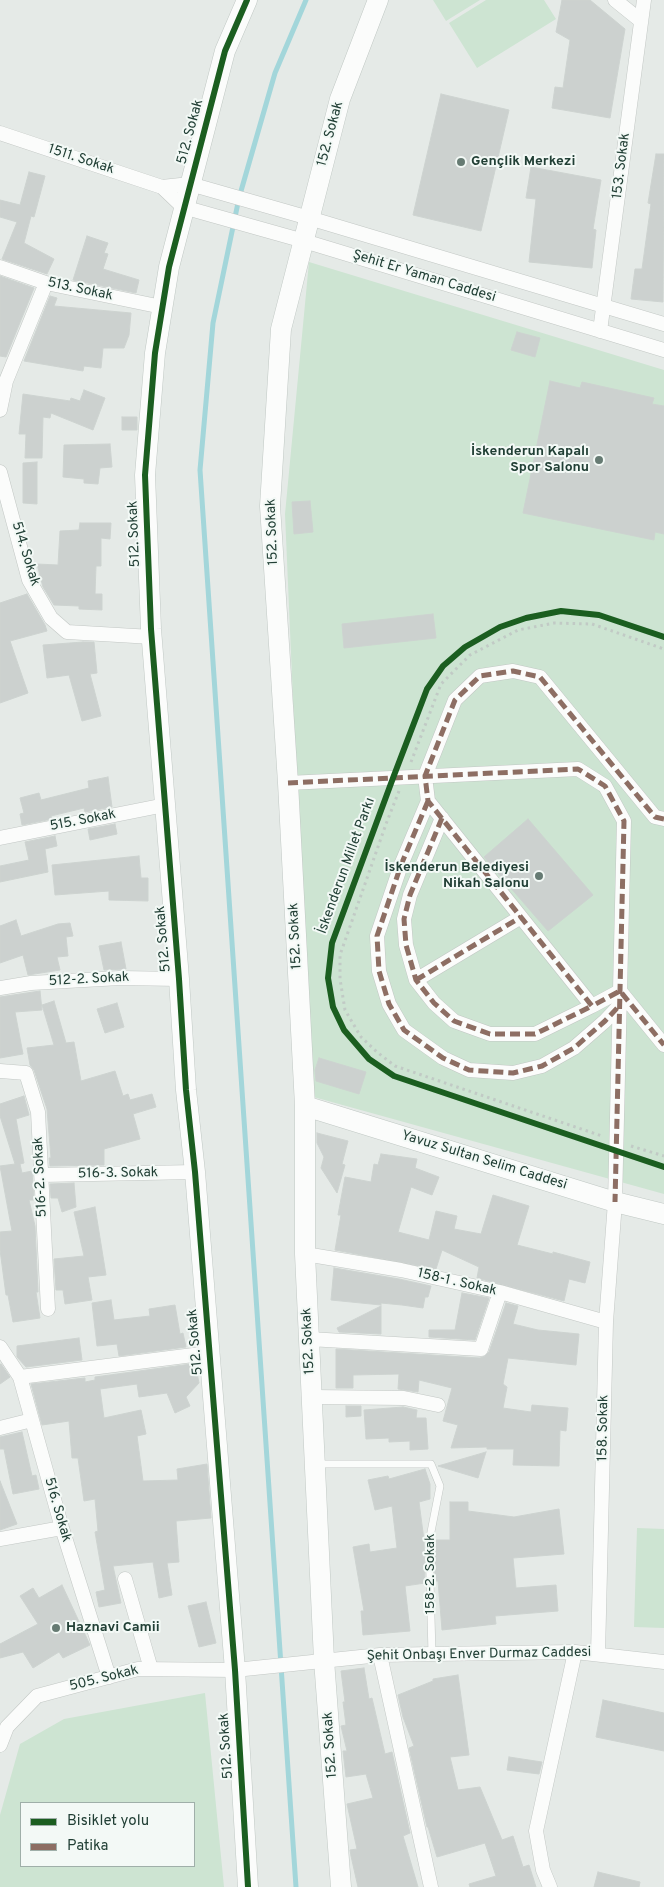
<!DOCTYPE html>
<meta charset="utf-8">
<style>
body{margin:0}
#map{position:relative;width:664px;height:1887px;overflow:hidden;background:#e5eae7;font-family:Overpass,sans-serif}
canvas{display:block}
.legend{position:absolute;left:20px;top:1802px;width:175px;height:65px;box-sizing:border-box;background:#f3f9f6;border:1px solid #9fafa9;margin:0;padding:6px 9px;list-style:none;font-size:15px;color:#213f35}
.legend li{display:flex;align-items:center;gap:10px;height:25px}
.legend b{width:25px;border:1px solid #9fafa9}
</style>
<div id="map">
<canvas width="664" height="1887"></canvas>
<ul class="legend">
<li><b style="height:6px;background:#1b5e20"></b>Bisiklet yolu</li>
<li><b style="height:6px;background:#8d6e63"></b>Patika</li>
</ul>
</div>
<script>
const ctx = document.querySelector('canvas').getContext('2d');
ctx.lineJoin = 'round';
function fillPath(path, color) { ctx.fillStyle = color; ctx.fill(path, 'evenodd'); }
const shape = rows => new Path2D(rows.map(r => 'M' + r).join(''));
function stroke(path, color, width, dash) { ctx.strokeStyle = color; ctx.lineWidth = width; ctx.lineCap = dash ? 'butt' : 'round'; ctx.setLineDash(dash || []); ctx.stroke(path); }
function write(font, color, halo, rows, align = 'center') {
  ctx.font = font + ' Overpass,sans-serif'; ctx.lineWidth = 4; ctx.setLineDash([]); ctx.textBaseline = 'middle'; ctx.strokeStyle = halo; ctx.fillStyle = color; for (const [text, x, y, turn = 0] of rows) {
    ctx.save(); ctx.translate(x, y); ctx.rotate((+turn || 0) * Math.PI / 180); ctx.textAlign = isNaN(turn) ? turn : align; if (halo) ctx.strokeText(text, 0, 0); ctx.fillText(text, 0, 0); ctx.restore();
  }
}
fillPath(shape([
 [433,0,480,0,446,21],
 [486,0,544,0,556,19,477,68,449,23],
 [309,262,664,370,664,1194,310,1096,285,514],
 [637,1528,664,1529,664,1628,634,1627],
 [205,1693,224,1887,0,1887,0,1815,20,1744,64,1719],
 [21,1803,194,1803,194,1866,21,1866]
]), '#cde4d2');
stroke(shape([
 [296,1887,200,470,213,323,239,198,275,73,306,0]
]), '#a3d6da', 5);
const building = shape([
 [562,0,590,0,625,29,610,118,552,108,555,87,563,88,570,40,556,32,562,0],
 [441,94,509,110,481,231,413,215,441,94],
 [656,154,664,154,663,302,631,299,635,269,642,269,651,204,648,203,656,154],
 [531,167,601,180,593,229,596,230,592,268,529,262,536,199,526,198,531,167],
 [29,172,45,176,34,217,31,216,24,243,54,259,47,274,2,259,17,222,0,217,0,200,20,205,29,172],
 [87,236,108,243,104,253,108,254,103,269,139,280,136,293,73,280,87,236],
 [0,276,34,288,6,357,0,356,0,276],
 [50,296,57,298,54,306,131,313,129,335,124,348,103,348,101,368,84,366,83,371,24,361,50,296],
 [517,332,540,338,535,357,511,350,517,332],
 [550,381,580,388,582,382,654,398,652,404,664,406,664,534,655,532,654,540,523,513,550,381],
 [84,390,105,398,93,430,51,413,50,418,43,417,42,458,25,458,26,434,19,434,23,394,70,401,71,398,80,401,84,390],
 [122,417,137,417,137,430,122,430,122,417],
 [110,444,112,467,100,468,98,484,84,483,84,479,63,477,64,445,110,444],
 [37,462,37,504,23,503,23,463,37,462],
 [310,501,313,532,294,534,292,502,310,501],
 [80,523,111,523,110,539,101,538,101,566,96,566,95,594,102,594,102,610,79,609,79,606,54,605,43,587,37,564,58,565,60,531,79,530,80,523],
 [27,594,45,625,47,631,10,641,28,693,0,703,0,603,27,594],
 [433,614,436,638,344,648,342,624,433,614],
 [83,642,94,642,97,673,90,674,101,716,82,721,69,675,47,678,43,645,83,642],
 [108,777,112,807,85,812,84,808,51,816,52,819,22,825,20,814,24,813,20,798,39,793,41,800,89,788,88,781,108,777],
 [528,819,593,895,548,931,484,857,528,819],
 [115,824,117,834,90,840,88,829,115,824],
 [55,836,57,846,45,849,48,872,0,882,0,866,29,860,25,842,55,836],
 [139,856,141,878,148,878,148,901,109,900,109,891,55,895,52,865,139,856],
 [16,920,21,936,58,924,70,923,73,936,66,937,68,956,57,957,60,970,28,975,23,955,0,963,0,926,16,920],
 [121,942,126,969,104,970,99,946,121,942],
 [40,991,42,1010,15,1012,23,1054,0,1058,0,997,40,991],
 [54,1001,66,1043,74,1042,81,1081,115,1071,123,1096,128,1094,130,1100,152,1094,156,1107,133,1114,140,1139,104,1149,104,1165,50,1166,49,1158,51,1158,47,1109,34,1070,30,1065,27,1048,54,1045,42,1005,54,1001],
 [117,1003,124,1027,105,1033,97,1009,117,1003],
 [319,1058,366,1072,359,1094,316,1081,315,1070,319,1058],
 [24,1096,29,1115,16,1119,24,1163,20,1164,22,1173,32,1171,34,1200,29,1200,35,1226,38,1292,36,1292,40,1318,13,1322,8,1295,6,1295,0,1250,0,1232,12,1231,0,1166,15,1164,0,1116,0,1104,24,1096],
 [317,1133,348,1141,342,1164,345,1165,337,1193,321,1168,324,1157,317,1143,317,1133],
 [381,1154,417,1159,415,1168,439,1177,432,1195,411,1187,398,1232,429,1240,436,1211,457,1216,454,1229,481,1234,493,1195,529,1206,517,1245,553,1254,553,1252,590,1262,585,1283,569,1279,564,1301,477,1278,479,1267,442,1250,436,1269,335,1250,341,1215,338,1215,345,1177,371,1182,374,1164,378,1165,381,1154],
 [74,1183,76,1207,62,1212,58,1198,51,1198,50,1184,74,1183],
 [95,1207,106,1275,88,1277,92,1300,65,1304,63,1290,56,1290,54,1259,84,1256,74,1212,95,1207],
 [334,1268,399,1279,431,1286,428,1297,425,1297,423,1308,402,1305,381,1303,381,1305,331,1300,334,1268],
 [462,1293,489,1298,475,1340,429,1337,429,1330,455,1330,462,1293],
 [111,1300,114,1320,150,1316,149,1309,175,1305,180,1334,183,1333,186,1347,119,1356,117,1344,97,1346,92,1303,111,1300],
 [506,1303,518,1306,513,1324,538,1330,579,1334,576,1365,508,1358,503,1384,507,1387,503,1408,531,1412,532,1405,568,1408,566,1431,560,1430,559,1466,513,1465,514,1449,487,1449,487,1447,451,1448,458,1425,443,1421,452,1388,419,1380,418,1392,398,1389,399,1374,353,1375,353,1388,336,1388,336,1349,480,1358,485,1356,489,1352,506,1303],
 [381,1306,381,1334,339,1332,337,1328,381,1306],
 [79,1338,82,1360,26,1367,17,1357,17,1346,79,1338],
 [1,1364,10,1377,0,1384,0,1365,1,1364],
 [191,1364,191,1369,196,1368,199,1383,186,1397,190,1406,175,1413,167,1393,139,1397,137,1384,100,1389,104,1418,141,1410,146,1434,137,1436,143,1481,178,1480,177,1469,207,1464,211,1518,176,1521,179,1562,167,1563,172,1595,159,1598,153,1562,113,1566,121,1603,99,1607,96,1592,105,1590,95,1532,98,1531,95,1499,84,1501,78,1458,72,1458,69,1421,42,1425,31,1384,85,1378,85,1382,95,1380,95,1377,191,1364],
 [346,1406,361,1406,361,1416,346,1417,346,1406],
 [403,1407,417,1410,416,1418,426,1418,428,1449,410,1450,410,1441,389,1442,389,1438,366,1439,364,1410,403,1407],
 [22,1432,32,1476,36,1475,39,1489,13,1494,4,1449,0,1449,0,1437,22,1432],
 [486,1452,478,1478,438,1466,486,1452],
 [425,1469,430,1484,430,1499,419,1502,424,1540,425,1583,405,1586,410,1631,363,1635,361,1611,364,1611,353,1547,369,1544,370,1552,397,1548,392,1506,375,1510,368,1480,388,1476,389,1479,425,1469],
 [0,1481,17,1524,0,1530,0,1481],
 [450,1502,468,1502,468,1511,514,1517,559,1509,564,1554,513,1558,516,1588,556,1585,558,1611,495,1616,496,1624,442,1630,438,1581,435,1581,434,1542,435,1540,450,1540,450,1502],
 [62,1585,90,1645,63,1658,59,1652,33,1668,23,1652,0,1658,0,1644,38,1624,20,1596,33,1588,39,1598,62,1585],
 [206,1602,216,1643,199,1647,188,1606,206,1602],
 [364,1668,369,1699,372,1698,385,1754,392,1752,410,1833,403,1836,418,1887,358,1887,351,1856,350,1850,357,1849,347,1804,373,1798,366,1774,346,1777,343,1751,347,1751,341,1726,346,1725,343,1702,345,1702,341,1671,364,1668],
 [458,1675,469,1755,450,1757,458,1790,480,1787,502,1840,513,1836,523,1867,529,1865,536,1887,470,1887,469,1884,496,1876,485,1843,437,1857,428,1827,427,1827,409,1748,414,1746,403,1717,398,1695,433,1681,433,1679,458,1675],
 [603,1700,664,1713,664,1751,596,1737,603,1700],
 [509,1757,542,1762,539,1774,507,1770,509,1757],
 [598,1872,640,1882,639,1887,594,1887,598,1872]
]);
fillPath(building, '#ccd1cf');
stroke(building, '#cdd3d0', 1);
const lane = shape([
 [317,1464,431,1464,440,1486,429,1542,432,1654]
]);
const street = shape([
 [615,0,641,21],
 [0,133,162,187,190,184,309,218,664,324],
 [162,187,183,207,304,241,664,350],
 [0,267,46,283,162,307],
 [600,331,644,0],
 [0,410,6,381,46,283],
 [0,472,29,580,51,618,67,632,152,637],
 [288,783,578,769,605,786,624,821,615,1202,606,1322,598,1654],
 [428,801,401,865,377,936,379,971,389,1004,404,1030,443,1058,469,1070,513,1073,542,1066,574,1048,605,1021,619,1006],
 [442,818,410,895,404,919,406,945,416,980,434,1003,454,1021,490,1034,535,1034,592,1006],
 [664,819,655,817,540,677,513,671,480,676,455,700,425,776,428,801,592,1006,620,991,664,1045],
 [0,838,165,805],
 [416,980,521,917],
 [0,988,31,983,120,978,179,979],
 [0,1071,26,1073,38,1112,48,1309],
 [42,1175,195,1172],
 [305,1254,401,1270,500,1292,606,1322],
 [309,1339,481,1349,500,1292],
 [0,1347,20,1377,62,1528,109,1677],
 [20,1377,209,1353],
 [312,1397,404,1398,438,1405],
 [0,1428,32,1420],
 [0,1539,62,1528],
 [125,1579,151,1669],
 [380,1655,431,1887],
 [0,1745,7,1727,37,1696,138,1669,235,1670,380,1655,432,1654,575,1652,664,1662],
 [550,1887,543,1870,536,1831,575,1652]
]);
const secondary = shape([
 [247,0,225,51,169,267,155,353,145,475,151,629,179,979,186,1090,195,1172,235,1670,248,1887],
 [305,1106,615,1202,664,1214],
 [341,1887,324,1660,305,1254,305,1106,288,783,270,506,281,329,340,99,378,0]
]);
stroke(lane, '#c2c7c4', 8);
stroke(street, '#c2c7c4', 15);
stroke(secondary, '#c0c8c4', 21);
stroke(shape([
 [411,762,441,684,470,655,518,630,554,623,592,624,664,649],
 [399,791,386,824,340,955,340,979,345,1010,361,1037,377,1052,395,1066,602,1136],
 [631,1146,664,1156]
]), '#c1cac5', 3, [2.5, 4]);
stroke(lane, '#fbfcfb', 7);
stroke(street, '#fbfcfb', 14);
stroke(secondary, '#fbfcfb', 20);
stroke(shape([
 [288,783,578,769,605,786,624,821,615,1202],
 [428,801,401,865,377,936,379,971,389,1004,404,1030,443,1058,469,1070,513,1073,542,1066,574,1048,605,1021,619,1006],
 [442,818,410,895,404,919,406,945,416,980,434,1003,454,1021,490,1034,535,1034,592,1006],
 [664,819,655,817,540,677,513,671,480,676,455,700,425,776,428,801,592,1006,620,991,664,1045],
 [416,980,521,917]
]), '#8d6e63', 5, [10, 5]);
stroke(shape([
 [247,0,225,51,169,267,155,353,145,475,151,629,179,979,186,1090,195,1172,235,1670,248,1887],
 [664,637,599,615,561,611,526,618,500,627,465,647,443,666,427,689,393,778,332,943,328,978,333,1007,344,1030,369,1059,394,1076,664,1167]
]), '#1b5e20', 6);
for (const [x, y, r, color] of [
 [461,162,5,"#667b73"],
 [599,460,5,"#667b73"],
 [539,876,5,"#667b73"],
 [56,1628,5,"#667b73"]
]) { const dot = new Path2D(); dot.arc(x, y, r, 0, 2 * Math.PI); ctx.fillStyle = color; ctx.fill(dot); stroke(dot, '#f3f9f6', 2); }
write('14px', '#213f35', '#f3f9f6', [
 ["512. Sokak",191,132,-75],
 ["152. Sokak",331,134,-75],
 ["1511. Sokak",81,160,18],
 ["153. Sokak",622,166,-83],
 ["Şehit Er Yaman Caddesi",424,277,17],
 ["513. Sokak",80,290,12],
 ["152. Sokak",273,532,-92],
 ["512. Sokak",135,534,-92],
 ["514. Sokak",25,554,73],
 ["515. Sokak",83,821,-11],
 ["İskenderun Millet Parkı",347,866,-70],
 ["152. Sokak",296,936,-93],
 ["512. Sokak",164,939,-95],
 ["512-2. Sokak",89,980,-3],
 ["Yavuz Sultan Selim Caddesi",484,1161,17],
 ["516-3. Sokak",118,1174,-1],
 ["516-2. Sokak",41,1177,-93],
 ["158-1 . Sokak",457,1283,13],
 ["152. Sokak",309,1341,-93],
 ["512. Sokak",196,1342,-95],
 ["158. Sokak",604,1428,-89],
 ["516. Sokak",57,1510,74],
 ["158-2. Sokak",431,1574,-90],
 ["Şehit Onbaşı Enver Durmaz Caddesi",479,1655,-1],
 ["505. Sokak",104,1679,-14],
 ["152. Sokak",331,1745,-94],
 ["512. Sokak",227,1746,-94]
]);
write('bold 14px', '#213f35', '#f3f9f6', [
 ["Gençlik Merkezi",471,162],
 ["İskenderun Kapalı",589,452,"right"],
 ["Spor Salonu",589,468,"right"],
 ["İskenderun Belediyesi",529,868,"right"],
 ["Nikah Salonu",529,884,"right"],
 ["Haznavi Camii",66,1628]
], 'left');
</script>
